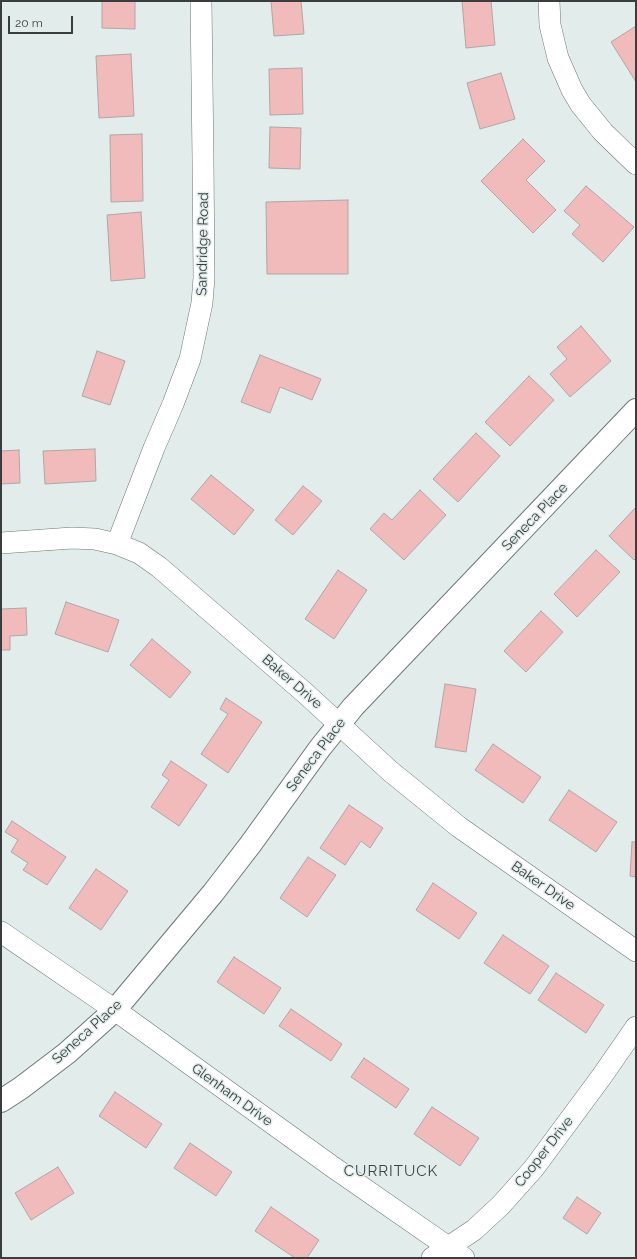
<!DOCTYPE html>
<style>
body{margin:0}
#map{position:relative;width:637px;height:1259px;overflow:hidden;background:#e1eceb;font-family:Raleway,sans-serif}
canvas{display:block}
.frame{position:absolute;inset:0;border:2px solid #393d3d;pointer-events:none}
.scale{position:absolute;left:8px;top:16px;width:65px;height:18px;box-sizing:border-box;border:2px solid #393d3d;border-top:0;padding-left:5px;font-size:12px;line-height:14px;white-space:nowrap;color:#393d3d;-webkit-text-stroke:3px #e1eceb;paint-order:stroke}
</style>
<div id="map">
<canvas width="637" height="1259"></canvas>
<div class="frame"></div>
<div class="scale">20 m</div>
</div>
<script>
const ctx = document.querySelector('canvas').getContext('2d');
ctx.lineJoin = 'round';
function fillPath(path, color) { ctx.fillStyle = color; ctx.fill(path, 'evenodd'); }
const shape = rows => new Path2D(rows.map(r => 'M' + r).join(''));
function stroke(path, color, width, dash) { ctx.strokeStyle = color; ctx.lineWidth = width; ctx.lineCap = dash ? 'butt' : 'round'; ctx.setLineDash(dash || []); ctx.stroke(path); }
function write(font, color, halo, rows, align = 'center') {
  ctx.font = font + ' Raleway,sans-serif'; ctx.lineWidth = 3; ctx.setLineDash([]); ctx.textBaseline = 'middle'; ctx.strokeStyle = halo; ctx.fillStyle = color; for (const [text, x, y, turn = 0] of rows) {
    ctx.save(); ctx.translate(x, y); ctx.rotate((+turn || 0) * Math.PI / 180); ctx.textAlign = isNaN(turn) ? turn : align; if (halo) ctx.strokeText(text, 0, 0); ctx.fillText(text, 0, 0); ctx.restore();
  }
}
const building = shape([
 [102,1,135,1,135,29,102,28,102,1],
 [271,1,301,1,304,34,274,36,271,1],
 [462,1,491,1,495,45,466,48,462,1],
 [636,26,636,82,611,42,636,26],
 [131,54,134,116,99,118,96,56,131,54],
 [302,68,303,114,270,115,269,69,302,68],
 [501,73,515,119,480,129,467,83,501,73],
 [270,127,301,128,300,169,269,168,270,127],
 [142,134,143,201,111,202,110,135,142,134],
 [523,139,545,161,526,180,556,210,533,233,481,181,523,139],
 [586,186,634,227,603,262,572,234,580,225,564,211,586,186],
 [348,200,348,274,267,274,266,202,348,200],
 [141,212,145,278,111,281,107,215,141,212],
 [581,326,611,361,570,397,550,374,567,359,557,347,581,326],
 [97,351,125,361,110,405,82,396,97,351],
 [260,355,321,379,312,400,280,387,270,413,241,402,260,355],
 [529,376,554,400,510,446,485,422,529,376],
 [476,433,500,456,458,502,433,479,476,433],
 [95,449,96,481,45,484,43,451,95,449],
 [19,450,20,483,1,484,1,451,19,450],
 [211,475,254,510,234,535,191,499,211,475],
 [303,486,322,501,293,535,275,520,303,486],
 [420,490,446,515,404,560,370,529,384,513,392,520,420,490],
 [636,507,636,558,634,560,609,536,636,507],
 [596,550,620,572,577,617,554,594,596,550],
 [338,570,367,590,334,639,305,619,338,570],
 [66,602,119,620,108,652,55,634,66,602],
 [26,608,27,635,10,636,10,650,1,650,1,609,26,608],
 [541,611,563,632,526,672,504,651,541,611],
 [152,639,191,672,170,698,130,665,152,639],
 [445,684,476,689,466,752,435,747,445,684],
 [226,698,262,722,228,773,201,754,228,714,220,709,226,698],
 [493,744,541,777,523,803,475,770,493,744],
 [171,761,207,785,179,826,151,807,169,780,162,775,171,761],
 [569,790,617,822,596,852,549,820,569,790],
 [349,805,383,828,370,848,361,841,345,865,320,848,349,805],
 [12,821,66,857,47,885,23,870,28,863,11,852,18,840,5,832,12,821],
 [632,842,636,842,636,877,630,876,632,842],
 [308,857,336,875,307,917,280,898,308,857],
 [96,869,128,891,101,930,69,908,96,869],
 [433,883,477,913,459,939,416,910,433,883],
 [503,935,549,966,530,994,484,963,503,935],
 [234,957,281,988,264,1014,217,982,234,957],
 [556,973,604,1005,586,1033,538,1000,556,973],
 [291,1009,342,1044,331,1061,279,1026,291,1009],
 [364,1058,409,1089,396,1108,351,1077,364,1058],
 [115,1092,162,1124,146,1148,99,1116,115,1092],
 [432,1107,479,1138,460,1166,414,1134,432,1107],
 [190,1143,232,1172,216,1196,174,1168,190,1143],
 [58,1167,74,1193,31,1220,15,1193,58,1167],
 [577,1197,601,1213,587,1234,563,1218,577,1197],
 [271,1207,319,1240,307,1258,295,1258,255,1231,271,1207]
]);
fillPath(building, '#f1babb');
stroke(building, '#b0a6a6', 1);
const minor = shape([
 [549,1,550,25,558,58,572,90,581,105,603,132,636,164],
 [1,543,72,538,95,539,117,544,139,553,159,567,305,693,390,771,459,827,636,951],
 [117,544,154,448,173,404,190,359,202,303,204,278,203,160,201,1],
 [1,932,115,1010,330,1165,464,1258],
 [432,1258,474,1230,501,1205,534,1168,602,1076,636,1027]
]);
const tertiary = shape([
 [1,1101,21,1088,67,1053,115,1010,213,893,250,845,320,748,353,707,636,410]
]);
stroke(minor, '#6d7676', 22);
stroke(tertiary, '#6d7676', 24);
stroke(minor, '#fff', 21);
stroke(tertiary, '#fff', 22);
write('14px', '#393d3d', '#e1eceb', [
 ["Sandridge Road",203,244,-89],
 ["Seneca Place",535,517,-46],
 ["Baker Drive",292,682,41],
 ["Seneca Place",316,755,-53],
 ["Baker Drive",543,886,35],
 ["Seneca Place",87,1032,-42],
 ["Glenham Drive",232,1095,36],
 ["Cooper Drive",544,1152,-52]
]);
ctx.letterSpacing = '1px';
write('15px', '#3c4444', '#e1eceb', [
 ["CURRITUCK",391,1171]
]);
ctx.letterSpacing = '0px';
</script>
